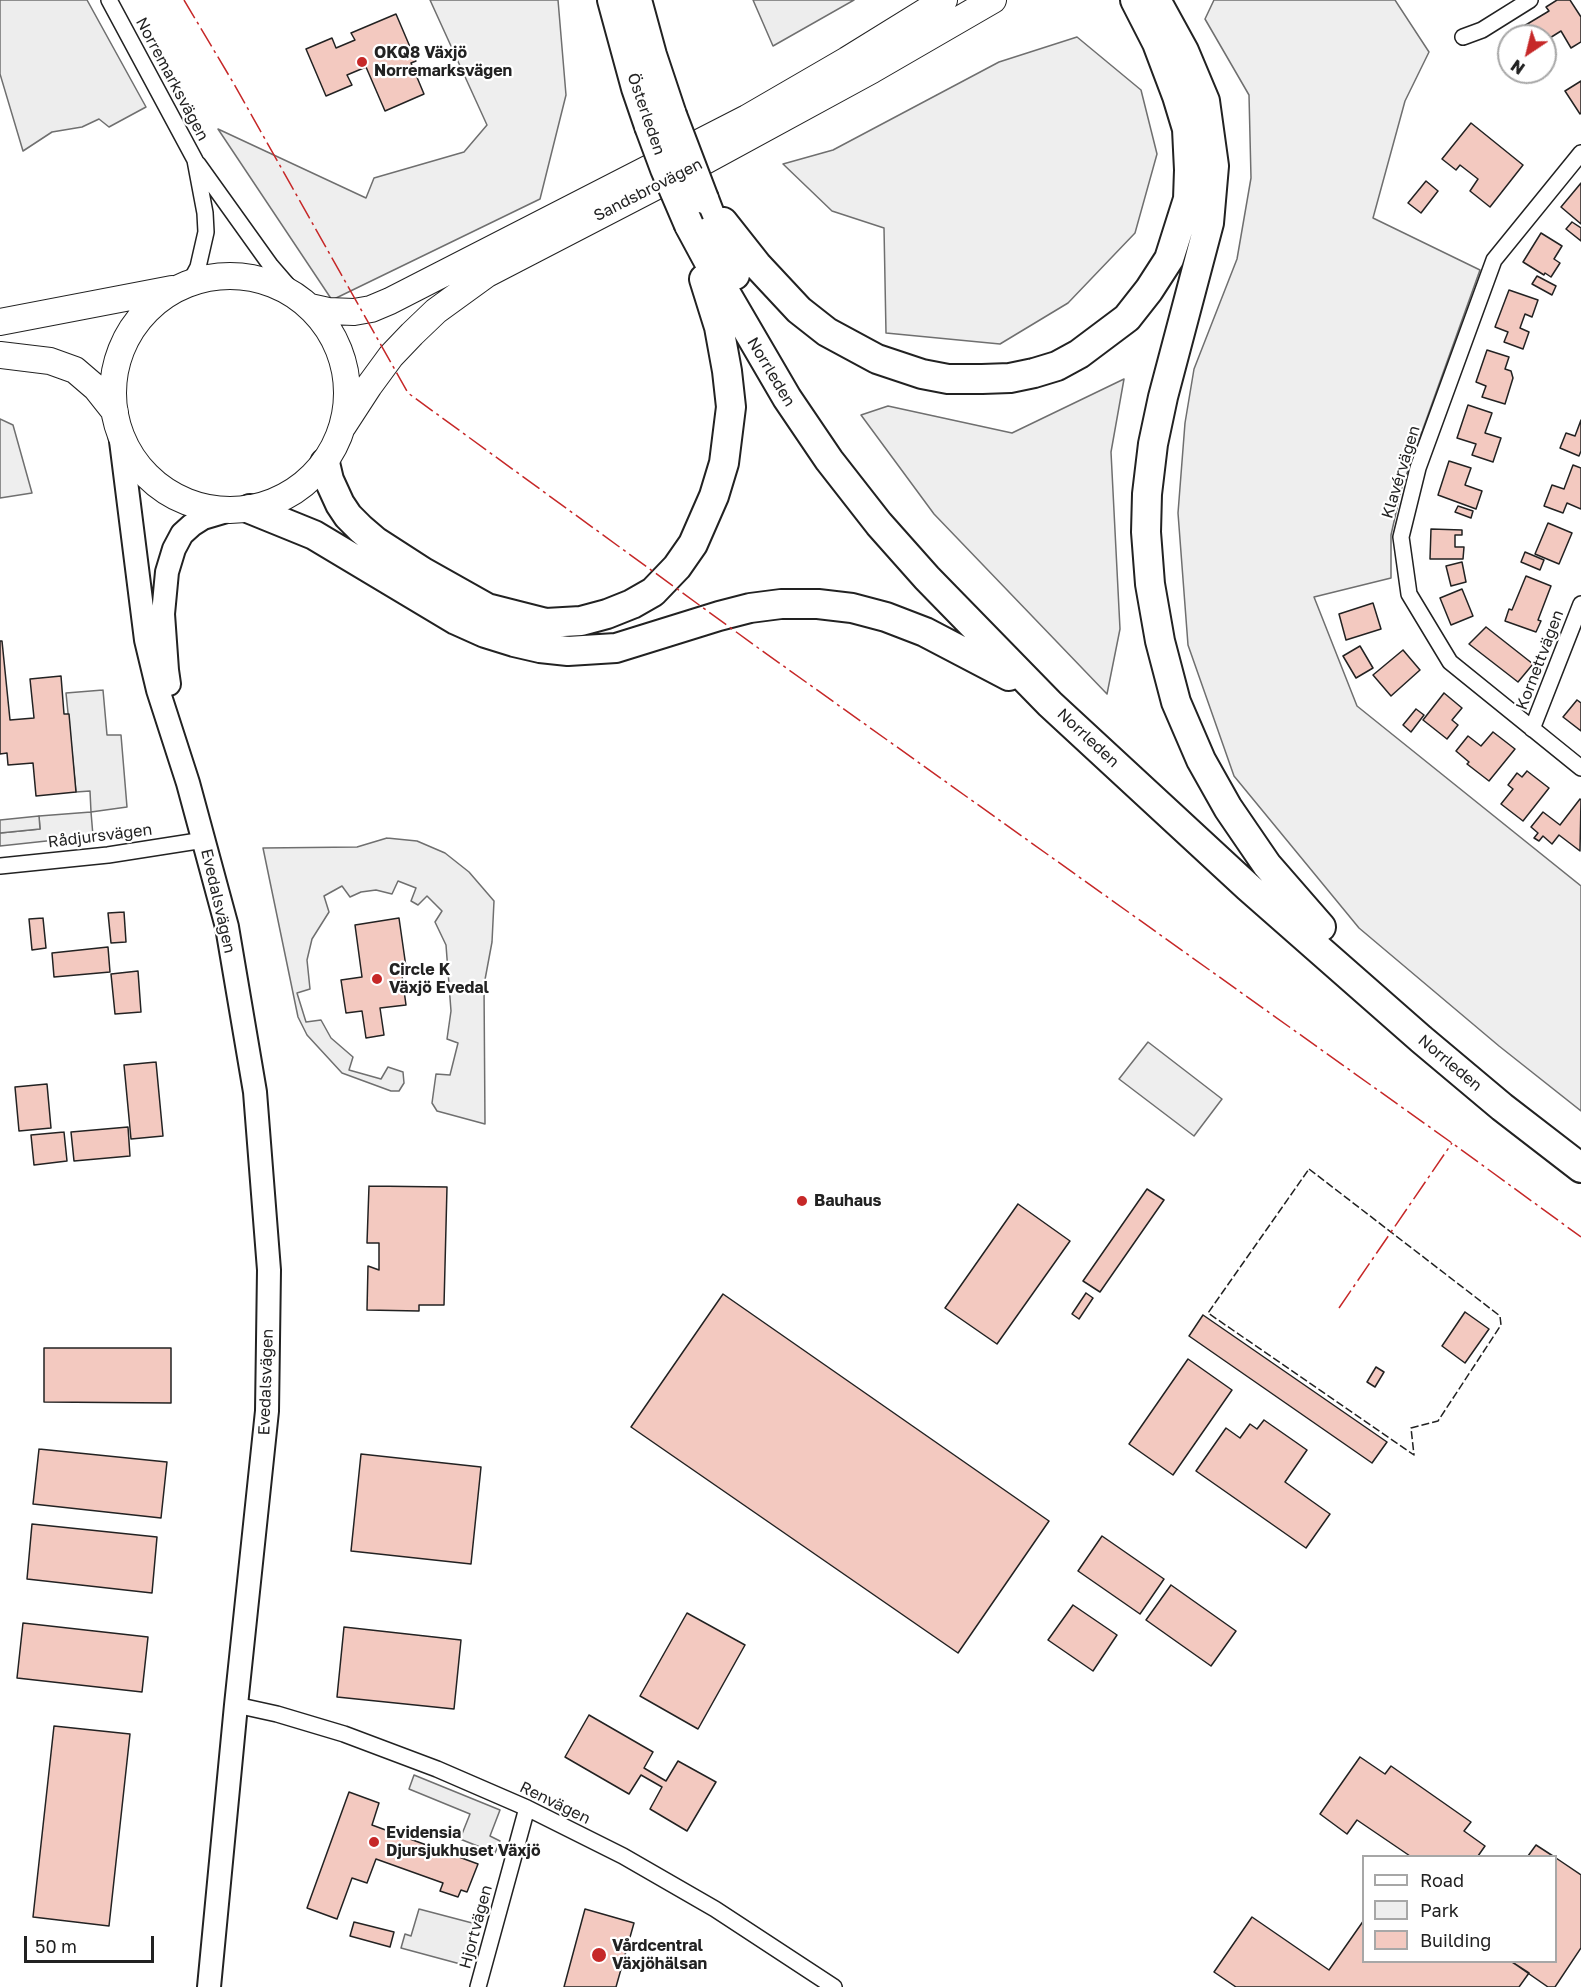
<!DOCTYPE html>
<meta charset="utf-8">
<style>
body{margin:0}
#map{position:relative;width:1581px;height:1987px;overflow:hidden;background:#fff;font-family:"Golos Text",sans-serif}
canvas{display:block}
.legend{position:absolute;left:1362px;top:1855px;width:195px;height:108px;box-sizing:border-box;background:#fff;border:2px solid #a7a7a7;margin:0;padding:8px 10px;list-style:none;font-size:18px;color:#222}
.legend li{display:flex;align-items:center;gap:12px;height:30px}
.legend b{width:30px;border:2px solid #a7a7a7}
.north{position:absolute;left:1497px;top:24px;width:60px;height:60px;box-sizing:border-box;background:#fff;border:2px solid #a7a7a7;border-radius:50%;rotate:215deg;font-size:16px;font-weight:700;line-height:24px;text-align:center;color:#222}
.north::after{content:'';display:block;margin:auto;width:21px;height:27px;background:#c62828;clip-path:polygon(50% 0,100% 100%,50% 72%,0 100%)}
.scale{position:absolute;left:24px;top:1936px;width:130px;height:27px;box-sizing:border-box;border:3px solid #222;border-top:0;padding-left:8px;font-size:18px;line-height:21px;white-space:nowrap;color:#222;-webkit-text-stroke:4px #fff;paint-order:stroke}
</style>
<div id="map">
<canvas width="1581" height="1987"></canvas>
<ul class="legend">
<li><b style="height:8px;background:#fff"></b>Road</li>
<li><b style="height:16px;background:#eee"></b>Park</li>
<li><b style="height:16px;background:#f3c9c0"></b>Building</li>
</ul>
<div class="north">N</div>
<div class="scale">50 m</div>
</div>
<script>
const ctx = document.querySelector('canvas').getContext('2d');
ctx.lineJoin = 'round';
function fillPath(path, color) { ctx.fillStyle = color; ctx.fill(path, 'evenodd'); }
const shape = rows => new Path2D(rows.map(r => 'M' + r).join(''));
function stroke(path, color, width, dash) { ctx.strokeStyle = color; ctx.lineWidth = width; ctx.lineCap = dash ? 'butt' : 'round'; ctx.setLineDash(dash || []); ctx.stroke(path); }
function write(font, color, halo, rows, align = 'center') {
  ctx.font = font + ' "Golos Text",sans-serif'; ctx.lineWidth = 4.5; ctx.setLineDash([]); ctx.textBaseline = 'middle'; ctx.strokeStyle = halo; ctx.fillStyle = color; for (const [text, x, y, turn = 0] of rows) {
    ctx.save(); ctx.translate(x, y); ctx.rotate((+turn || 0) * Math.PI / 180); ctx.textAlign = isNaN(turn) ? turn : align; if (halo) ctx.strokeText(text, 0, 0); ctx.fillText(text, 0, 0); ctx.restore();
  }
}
const green = shape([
 [430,0,558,0,566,95,540,199,332,300,218,129,366,198,374,178,464,152,487,125,430,0],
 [1214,0,1395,0,1429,52,1405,101,1373,218,1480,270,1401,490,1391,535,1391,578,1314,597,1357,706,1581,886,1581,1111,1499,1046,1359,928,1234,776,1188,645,1178,513,1185,423,1194,369,1237,259,1251,178,1249,95,1205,19,1214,0],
 [1077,37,1141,90,1157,154,1135,233,1068,303,1000,344,886,333,884,228,832,211,783,164,833,150,999,62,1077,37],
 [1124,379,1111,452,1120,629,1107,694,934,514,861,415,888,406,1012,433,1124,379],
 [0,419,13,425,32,493,0,498,0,419],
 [91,812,93,836,0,846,0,833,40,829,39,816,91,812],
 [387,838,417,841,445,853,469,872,494,901,492,942,484,985,485,1124,437,1111,432,1103,436,1074,450,1075,458,1043,447,1039,451,1011,446,945,435,922,442,911,427,896,418,905,411,901,416,888,398,881,392,894,376,890,361,892,350,897,342,886,324,896,329,912,312,939,307,960,310,989,297,993,306,1022,321,1020,331,1038,353,1057,349,1070,381,1079,388,1067,403,1072,404,1083,399,1091,391,1091,342,1073,307,1035,298,1017,263,848,357,847,387,838],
 [1148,1042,1222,1099,1194,1136,1119,1079,1148,1042]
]);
fillPath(green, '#eee');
stroke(green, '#6f6f6f', 1.5);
const parking = shape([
 [0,0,87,0,146,107,109,127,99,119,82,127,52,132,23,151,0,74,0,0],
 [753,0,854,0,773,46,753,0],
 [103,690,107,735,121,735,127,807,91,812,90,791,76,792,66,693,103,690],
 [39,816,40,829,0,833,0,820,39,816],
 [414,1775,500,1810,490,1836,500,1841,495,1853,460,1839,470,1814,409,1789,414,1775],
 [419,1909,476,1924,464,1965,401,1948,405,1934,411,1936,419,1909]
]);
fillPath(parking, '#ededed');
stroke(parking, '#6f6f6f', 1.5);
const building = shape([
 [1557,0,1570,0,1581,17,1581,42,1571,48,1561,31,1545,41,1545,36,1530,36,1524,26,1549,11,1546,7,1557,0],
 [396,14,416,61,411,63,424,94,385,111,366,67,347,75,352,85,326,96,306,49,332,38,336,48,355,40,351,33,396,14],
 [1581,81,1581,113,1580,114,1565,91,1581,81],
 [1471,123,1523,165,1490,207,1470,191,1478,179,1460,165,1456,170,1442,159,1471,123],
 [1426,181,1438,191,1421,213,1408,203,1426,181],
 [1581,183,1581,224,1561,207,1581,183],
 [1572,222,1581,228,1581,241,1566,229,1572,222],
 [1541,233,1562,246,1554,259,1560,263,1551,277,1545,273,1544,275,1523,262,1541,233],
 [1537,276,1556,286,1552,295,1532,284,1537,276],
 [1509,290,1538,300,1532,317,1525,314,1520,328,1529,332,1523,349,1504,342,1508,332,1495,327,1509,290],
 [1487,350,1509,357,1505,369,1511,371,1513,378,1505,404,1482,397,1486,386,1476,382,1487,350],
 [1468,405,1492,413,1485,433,1501,438,1493,462,1472,455,1476,444,1457,438,1468,405],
 [1581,420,1581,451,1579,456,1560,448,1566,433,1575,436,1581,420],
 [1449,461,1471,468,1465,485,1482,491,1476,509,1438,495,1449,461],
 [1573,465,1581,468,1581,509,1567,503,1563,513,1544,506,1552,485,1564,489,1573,465],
 [1458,506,1473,511,1471,518,1455,512,1458,506],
 [1548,523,1572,533,1559,564,1535,554,1548,523],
 [1431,529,1462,530,1462,535,1455,535,1455,547,1464,547,1463,559,1430,559,1431,529],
 [1525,552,1544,560,1540,570,1521,562,1525,552],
 [1462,562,1466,582,1451,586,1446,566,1462,562],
 [1526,576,1551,586,1538,620,1541,621,1536,632,1505,621,1509,609,1512,610,1526,576],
 [1462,589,1473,616,1451,625,1440,598,1462,589],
 [1373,603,1381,629,1346,640,1339,614,1373,603],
 [1486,627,1533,664,1518,682,1469,644,1486,627],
 [0,641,2,641,10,720,34,718,30,679,61,676,64,714,69,714,76,792,36,796,33,763,8,765,7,753,0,754,0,641],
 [1360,646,1373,668,1356,678,1343,656,1360,646],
 [1403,650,1420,670,1391,696,1373,675,1403,650],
 [1444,693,1462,708,1452,720,1458,725,1447,739,1423,720,1444,693],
 [1577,700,1581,703,1581,731,1563,717,1577,700],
 [1416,709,1424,715,1411,732,1403,725,1416,709],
 [1493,732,1515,749,1489,781,1467,764,1469,762,1456,751,1468,736,1481,746,1493,732],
 [1527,771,1549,788,1523,821,1501,804,1513,789,1508,785,1517,773,1522,777,1527,771],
 [1580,799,1581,800,1580,851,1559,835,1552,844,1543,836,1539,841,1534,838,1538,833,1531,827,1543,812,1560,825,1580,799],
 [124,912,126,942,111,943,108,913,124,912],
 [43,918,46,948,32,950,29,919,43,918],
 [399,918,406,967,401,968,406,1005,380,1008,384,1035,366,1038,362,1011,346,1013,341,980,362,977,355,925,399,918],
 [108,947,110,972,54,977,52,953,108,947],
 [138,971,141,1012,115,1014,111,974,138,971],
 [156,1062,163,1136,131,1139,124,1065,156,1062],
 [47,1084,51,1128,19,1131,15,1087,47,1084],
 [128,1127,130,1156,74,1161,71,1132,128,1127],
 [64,1132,67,1161,34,1165,31,1135,64,1132],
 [369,1186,447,1187,444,1305,419,1305,419,1311,367,1310,368,1266,379,1270,379,1243,367,1243,369,1186],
 [1147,1189,1164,1200,1100,1292,1083,1281,1147,1189],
 [1018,1204,1070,1241,997,1344,945,1308,1018,1204],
 [1086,1293,1093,1298,1079,1319,1072,1314,1086,1293],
 [723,1294,1049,1521,958,1653,631,1427,723,1294],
 [1465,1312,1489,1329,1465,1363,1442,1346,1465,1312],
 [1203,1315,1387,1442,1372,1463,1189,1336,1203,1315],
 [44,1348,171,1348,171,1403,44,1402,44,1348],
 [1188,1359,1232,1390,1173,1475,1129,1444,1188,1359],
 [1376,1367,1384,1372,1375,1387,1367,1382,1376,1367],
 [1264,1420,1307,1450,1285,1482,1330,1514,1306,1548,1196,1471,1226,1428,1240,1438,1250,1424,1257,1429,1264,1420],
 [39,1449,167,1462,161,1518,33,1504,39,1449],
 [361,1454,481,1467,471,1564,351,1551,361,1454],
 [32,1524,157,1537,152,1593,27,1579,32,1524],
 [1102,1536,1164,1579,1140,1614,1078,1571,1102,1536],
 [1171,1585,1236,1631,1211,1666,1146,1620,1171,1585],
 [1073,1605,1117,1635,1093,1671,1048,1640,1073,1605],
 [687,1613,745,1645,698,1729,640,1696,687,1613],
 [23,1623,148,1637,142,1692,17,1678,23,1623],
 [344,1627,461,1640,454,1709,337,1697,344,1627],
 [589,1715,653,1752,644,1768,666,1781,678,1761,716,1782,687,1831,650,1809,662,1787,641,1775,629,1794,565,1757,589,1715],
 [54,1726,130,1734,109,1926,33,1917,54,1726],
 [1360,1757,1385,1774,1391,1766,1471,1822,1464,1831,1485,1846,1478,1856,1410,1856,1357,1820,1347,1834,1320,1814,1360,1757],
 [349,1792,379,1803,372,1825,478,1864,467,1892,461,1890,458,1897,440,1891,443,1883,376,1859,367,1883,352,1878,337,1919,307,1908,349,1792],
 [1536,1845,1553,1856,1528,1856,1536,1845],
 [1556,1858,1581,1875,1581,1948,1555,1987,1548,1987,1512,1962,1556,1962,1556,1858],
 [585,1909,634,1923,616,1987,564,1987,585,1909],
 [1252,1917,1329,1970,1364,1920,1364,1962,1512,1962,1529,1973,1519,1987,1236,1987,1214,1972,1252,1917],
 [354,1922,394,1932,390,1947,350,1936,354,1922]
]);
fillPath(building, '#f3c9c0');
stroke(building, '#222', 1.5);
const street = shape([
 [109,0,195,160,205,213,206,232,198,267,190,282],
 [1463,37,1482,30,1530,0],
 [1581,153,1494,260,1418,468,1401,537,1409,594,1450,662,1581,768],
 [198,164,271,266,296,295],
 [1532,729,1581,604],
 [0,866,108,855,204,840],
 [236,1705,277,1714,344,1734,437,1769,527,1808,623,1856,715,1909,834,1987],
 [478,1987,527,1808]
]);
const secondary = shape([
 [120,433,146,640,158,690,188,783,227,927,255,1092,269,1270,267,1411,236,1705,209,1987],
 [169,684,167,670,163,614,167,572,174,549,182,534,192,525,203,518,230,510]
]);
const primary = shape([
 '113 393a117 117 0 1 1 234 0a117 117 0 1 1-234 0Z',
 [310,307,328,311,354,312,371,309,390,301,747,118,847,60,944,0],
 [0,322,172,289],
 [0,355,50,361,75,370,96,388,115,412],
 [343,426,369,386,391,356,412,334,436,311,487,274,703,162,872,70,993,0]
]);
const highway = shape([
 [612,0,636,88,649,126],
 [637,0,652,55,672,115],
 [1156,0,1184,51,1205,101,1214,166,1209,223,1163,397,1153,444,1147,494,1146,532,1150,584,1160,641,1176,702,1201,760,1228,808,1267,865,1321,927],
 [704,199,723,249,735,275],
 [723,222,757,265,799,310,827,332,877,359,922,374,948,379,982,379,1010,378,1034,373,1057,366,1079,354,1127,318,1149,290,1169,259,1188,199,1189,170,1187,129,1177,96,1157,43,1135,0],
 [689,225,724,290,787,398,829,460,879,524,927,578,1050,704,1248,887,1421,1039,1502,1107,1581,1168],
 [325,463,329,480,340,504,348,516,361,529,375,541,423,572,487,608,546,623,581,621,607,614,632,604,653,592,677,567,693,544,714,496,724,463,731,407,727,371,719,327,704,279],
 [250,509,314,535,456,620,485,633,514,642,540,648,568,651,616,648,719,616,750,608,781,604,818,604,852,608,886,617,925,632,1009,676]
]);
stroke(street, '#222', 18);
stroke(secondary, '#222', 26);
stroke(primary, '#222', 28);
stroke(highway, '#222', 32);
stroke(street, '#fff', 15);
stroke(secondary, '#fff', 22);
stroke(primary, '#fff', 26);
stroke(highway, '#fff', 28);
const highwayBridge = shape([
 [672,115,704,199],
 [649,126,665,169,689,225]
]);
stroke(highwayBridge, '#222', 32, []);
stroke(highwayBridge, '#fff', 28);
stroke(shape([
 [1309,1169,1500,1316,1501,1325,1438,1421,1411,1428,1414,1455,1208,1313,1309,1169]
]), '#222', 1.5, [8, 3]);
stroke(shape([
 [184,0,234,84,408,393,761,650,1452,1143,1581,1237],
 [1339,1308,1452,1143]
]), '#c62828', 1.5, [21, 4.5, 3, 4.5]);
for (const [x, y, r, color] of [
 [362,62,6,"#c62828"],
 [377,979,6,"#c62828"],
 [802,1201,6,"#c62828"],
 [374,1842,6,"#c62828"],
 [599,1955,8,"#c62828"]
]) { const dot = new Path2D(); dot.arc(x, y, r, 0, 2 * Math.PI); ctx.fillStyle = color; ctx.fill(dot); stroke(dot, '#fff', 2); }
write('bold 16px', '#222', '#fff', [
 ["OKQ8 Växjö",374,53],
 ["Norremarksvägen",374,71],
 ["Circle K",389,970],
 ["Växjö Evedal",389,988],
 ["Bauhaus",814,1201],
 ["Evidensia",386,1833],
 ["Djursjukhuset Växjö",386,1851],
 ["Vårdcentral",612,1946],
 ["Växjöhälsan",612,1964]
], 'left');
write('16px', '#222', '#fff', [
 ["Norremarksvägen",172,79,62],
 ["Österleden",646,114,71],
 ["Sandsbrovägen",648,190,-27],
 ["Norrleden",771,372,59],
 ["Klavérvägen",1401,472,-73],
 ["Kornettvägen",1540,660,-69],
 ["Norrleden",1088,738,43],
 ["Rådjursvägen",100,836,-7],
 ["Evedalsvägen",218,901,77],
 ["Norrleden",1450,1063,40],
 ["Evedalsvägen",266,1382,-88],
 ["Renvägen",555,1803,26],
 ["Hjortvägen",476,1927,-75]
]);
</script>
